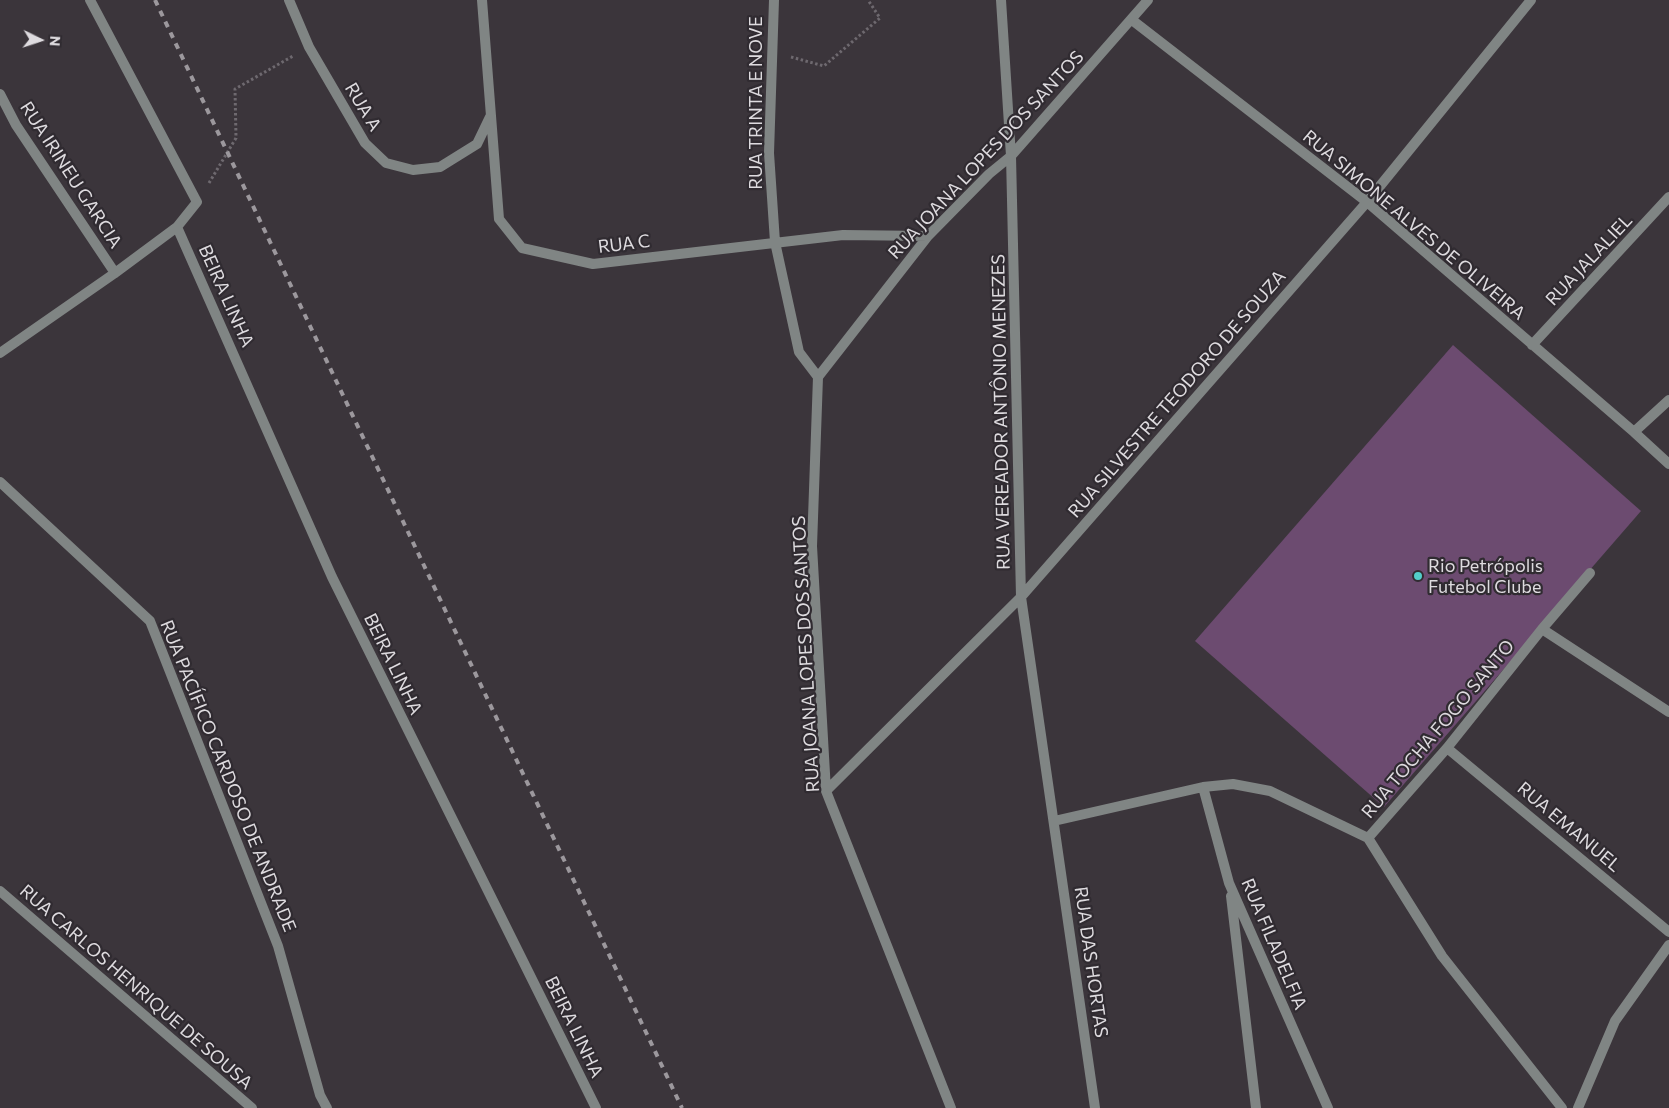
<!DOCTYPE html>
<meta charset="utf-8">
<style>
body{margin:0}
#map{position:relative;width:1669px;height:1108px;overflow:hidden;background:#3b353b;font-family:Commissioner,sans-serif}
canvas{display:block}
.north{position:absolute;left:15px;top:15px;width:50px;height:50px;-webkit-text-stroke:4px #302b31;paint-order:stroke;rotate:94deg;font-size:14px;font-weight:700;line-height:20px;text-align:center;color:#dedbdf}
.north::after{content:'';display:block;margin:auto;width:18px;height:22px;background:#dedbdf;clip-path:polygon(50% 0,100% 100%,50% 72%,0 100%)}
</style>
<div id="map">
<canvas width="1669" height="1108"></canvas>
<div class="north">N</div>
</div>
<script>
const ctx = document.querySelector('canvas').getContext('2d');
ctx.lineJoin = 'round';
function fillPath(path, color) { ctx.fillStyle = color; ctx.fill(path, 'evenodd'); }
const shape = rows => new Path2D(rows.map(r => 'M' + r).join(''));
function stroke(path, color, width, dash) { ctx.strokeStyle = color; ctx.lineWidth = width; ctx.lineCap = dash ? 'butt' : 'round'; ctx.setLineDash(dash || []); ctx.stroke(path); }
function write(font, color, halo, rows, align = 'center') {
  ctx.font = font + ' Commissioner,sans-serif'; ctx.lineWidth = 4.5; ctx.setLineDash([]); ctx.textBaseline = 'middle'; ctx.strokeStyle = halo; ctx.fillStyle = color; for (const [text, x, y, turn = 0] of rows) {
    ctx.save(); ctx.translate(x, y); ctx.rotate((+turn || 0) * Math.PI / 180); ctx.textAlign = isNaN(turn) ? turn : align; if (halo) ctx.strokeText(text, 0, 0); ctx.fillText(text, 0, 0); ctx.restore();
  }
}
fillPath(shape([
 [1453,345,1641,511,1384,807,1195,641]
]), '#6c4b70');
stroke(shape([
 [791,57,824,66,880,18,868,0],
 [209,183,236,138,235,89,293,56]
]), '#6e696f', 3, [2.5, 2.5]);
stroke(shape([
 [289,0,309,47,365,143,386,163,413,170,440,167,477,144,490,117],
 [482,0,499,219,522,248,593,264,843,235,928,236],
 [774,0,769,153,775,242,799,352,818,377],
 [1001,0,1011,156,1021,597,1095,1108],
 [1132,20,1367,202,1634,432,1669,464],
 [0,94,16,125,115,273],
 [177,227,332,577,596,1108],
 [1532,345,1669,197],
 [0,353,115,273,177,227,197,202,90,0],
 [1634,432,1669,400],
 [0,482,150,621,278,946,320,1095,327,1108],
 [1542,629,1669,712],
 [1447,748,1669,932],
 [1203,787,1229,883,1328,1108],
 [826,791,1021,597,1367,202,1531,0],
 [1054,821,1203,787,1233,784,1270,791,1368,838,1447,748,1542,629,1590,573],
 [1368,838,1442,956,1562,1108],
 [0,891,252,1108],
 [1231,896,1256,1108],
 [951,1108,826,791,812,546,818,377,928,236,989,174,1011,156,1148,0],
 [1578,1108,1615,1021,1669,945]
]), '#808584', 10);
stroke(shape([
 [155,0,682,1108]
]), '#9c989d', 4, [6, 6]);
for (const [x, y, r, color] of [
 [1418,576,5,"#53cdca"]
]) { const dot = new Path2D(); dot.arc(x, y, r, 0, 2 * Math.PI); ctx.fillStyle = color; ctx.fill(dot); stroke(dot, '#302b31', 2); }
write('18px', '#dedbdf', '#302b31', [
 ["RUA TRINTA E NOVE",756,103,-90],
 ["RUA A",363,107,59],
 ["RUA JOANA LOPES DOS SANTOS",986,155,-47],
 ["RUA IRINEU GARCIA",71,175,57],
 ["RUA SIMONE ALVES DE OLIVEIRA",1414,225,40],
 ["RUA C",624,244,-7],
 ["RUA JALALIEL",1589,260,-47],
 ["BEIRA LINHA",226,296,66],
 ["RUA SILVESTRE TEODORO DE SOUZA",1177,394,-49],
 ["RUA VEREADOR ANTÔNIO MENEZES",1001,412,-91],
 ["RUA JOANA LOPES DOS SANTOS",806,654,-93],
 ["BEIRA LINHA",393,664,64],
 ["RUA TOCHA FOGO SANTO",1438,729,-50],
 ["RUA PACÍFICO CARDOSO DE ANDRADE",228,776,68],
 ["RUA EMANUEL",1569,827,40],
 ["RUA FILADELFIA",1274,944,67],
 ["RUA DAS HORTAS",1091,962,82],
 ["RUA CARLOS HENRIQUE DE SOUSA",136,987,41],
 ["BEIRA LINHA",574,1027,64]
]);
write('18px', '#dedbdf', '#302b31', [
 ["Rio Petrópolis",1428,566],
 ["Futebol Clube",1428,587]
], 'left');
</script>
